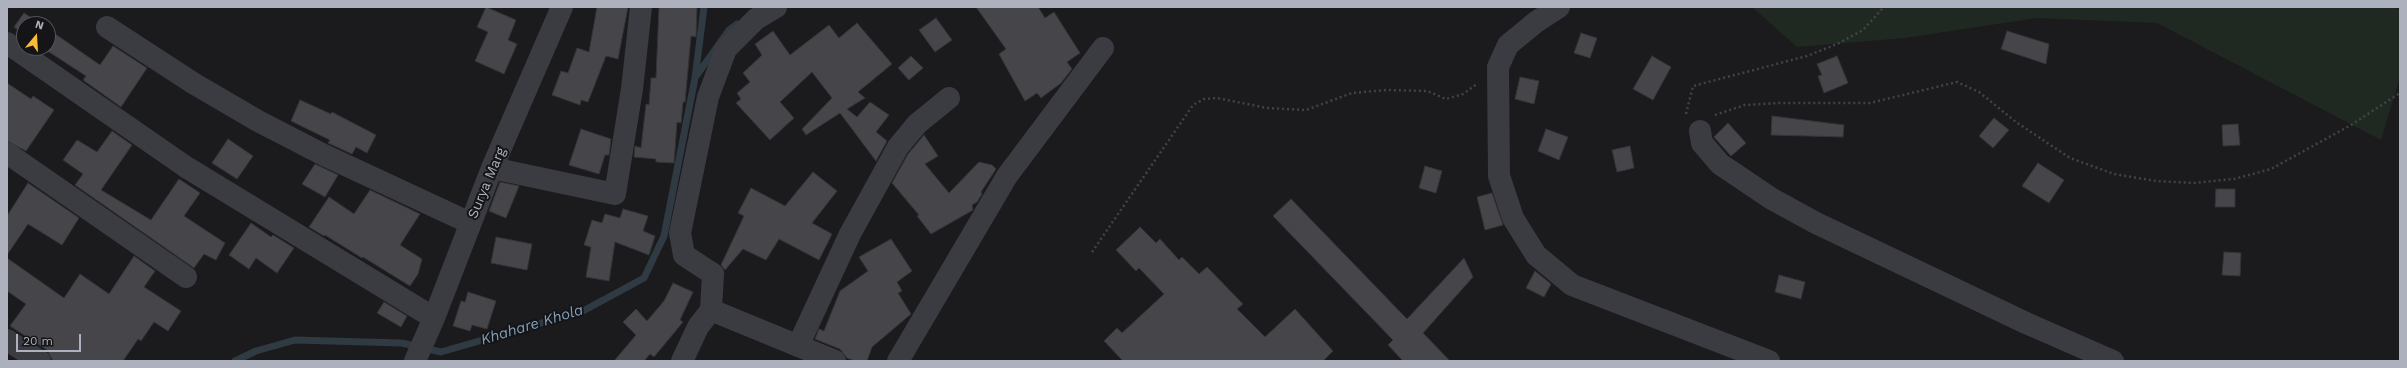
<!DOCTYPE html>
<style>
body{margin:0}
#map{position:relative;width:2407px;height:368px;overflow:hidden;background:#1b1a1d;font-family:"Work Sans",sans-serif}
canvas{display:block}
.frame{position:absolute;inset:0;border:8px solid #adb1bd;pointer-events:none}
.north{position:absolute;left:16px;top:16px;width:40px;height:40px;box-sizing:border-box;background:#151518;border:1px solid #52535a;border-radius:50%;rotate:18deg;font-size:11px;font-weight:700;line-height:16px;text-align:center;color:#adb1bd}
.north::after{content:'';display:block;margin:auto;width:14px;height:18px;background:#fabb36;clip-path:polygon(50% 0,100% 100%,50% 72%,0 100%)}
.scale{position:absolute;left:16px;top:334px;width:65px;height:18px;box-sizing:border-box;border:2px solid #adb1bd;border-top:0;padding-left:5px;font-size:12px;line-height:14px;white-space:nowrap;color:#adb1bd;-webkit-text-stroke:3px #151518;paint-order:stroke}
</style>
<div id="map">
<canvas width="2407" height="368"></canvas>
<div class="frame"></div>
<div class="north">N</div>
<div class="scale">20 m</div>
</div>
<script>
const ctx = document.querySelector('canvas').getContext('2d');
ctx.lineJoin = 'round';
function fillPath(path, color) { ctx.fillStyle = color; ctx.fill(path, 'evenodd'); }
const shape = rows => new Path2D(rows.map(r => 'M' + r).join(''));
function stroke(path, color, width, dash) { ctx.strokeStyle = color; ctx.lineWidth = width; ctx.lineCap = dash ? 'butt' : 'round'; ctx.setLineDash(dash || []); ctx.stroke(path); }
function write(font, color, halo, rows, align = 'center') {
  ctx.font = font + ' "Work Sans",sans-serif'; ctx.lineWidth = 4; ctx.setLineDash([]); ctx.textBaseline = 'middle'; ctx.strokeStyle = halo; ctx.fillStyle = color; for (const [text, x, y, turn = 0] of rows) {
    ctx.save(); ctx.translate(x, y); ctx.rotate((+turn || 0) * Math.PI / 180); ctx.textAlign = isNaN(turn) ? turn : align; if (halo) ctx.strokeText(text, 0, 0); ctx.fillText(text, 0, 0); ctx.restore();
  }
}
fillPath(shape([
 [1752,7,2394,7,2400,10,2400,77,2381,140,2157,23,2037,18,1905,38,1797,47]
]), '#202921');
stroke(shape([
 [697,75,729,30,737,24],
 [235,361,256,351,295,340,402,343,441,352,583,311,644,278,664,236,695,78,704,7]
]), '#2f3a42', 7);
const building = shape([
 [486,7,516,20,508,40,517,44,504,74,475,61,488,32,477,27,486,7],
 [597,7,628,7,618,59,606,56,588,102,581,100,580,105,552,95,561,71,568,73,577,48,589,52,597,7],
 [659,7,697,7,696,37,691,36,685,102,683,102,681,123,677,122,674,163,656,162,656,159,634,157,635,146,641,148,646,104,649,105,651,78,656,78,659,7],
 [976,7,1038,7,1045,18,1054,12,1080,53,1067,62,1072,69,1061,83,1041,98,1037,93,1025,101,999,54,1006,49,976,7],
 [24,13,41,24,24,24,24,34,14,27,24,13],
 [936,18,952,40,935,52,919,30,936,18],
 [857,23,892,64,858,92,865,98,847,109,857,117,870,102,889,115,876,132,887,141,876,161,840,113,806,135,802,129,832,98,812,72,780,102,794,118,770,140,736,103,741,99,737,93,750,82,743,73,762,55,755,44,773,31,790,55,829,25,839,38,857,23],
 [48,29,100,65,113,46,147,68,121,107,83,80,86,76,43,48,48,48,48,29],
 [2007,31,2049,44,2046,64,2001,49,2007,31],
 [1581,33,1597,38,1590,58,1574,53,1581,33],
 [911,56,923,68,909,80,898,68,911,56],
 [1652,56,1671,67,1653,100,1633,89,1652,56],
 [1837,56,1848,83,1824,93,1818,76,1822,75,1817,64,1837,56],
 [1520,77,1539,81,1534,104,1515,99,1520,77],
 [7,83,31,99,33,96,54,110,26,151,7,141,7,83],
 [300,100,331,114,332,112,376,135,367,153,356,147,352,154,328,143,330,140,291,121,300,100],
 [1772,116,1844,125,1843,137,1771,135,1772,116],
 [1994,118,2009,130,1993,148,1979,136,1994,118],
 [1728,123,1746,143,1731,156,1714,137,1728,123],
 [2238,124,2240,145,2223,146,2222,125,2238,124],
 [581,129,611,139,609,155,605,155,599,174,569,165,581,129],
 [1546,129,1568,137,1559,160,1538,151,1546,129],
 [112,131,132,145,101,190,151,220,179,179,200,193,184,216,225,243,216,260,204,254,194,268,75,185,83,174,63,160,77,140,97,152,112,131],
 [924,135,938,156,925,164,949,193,979,162,992,165,996,169,981,192,982,194,977,202,972,205,973,210,931,234,917,216,919,215,892,183,908,154,924,135],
 [228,139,253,156,237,179,212,163,228,139],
 [1630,146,1634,168,1617,172,1612,150,1630,146],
 [2038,163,2064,180,2049,203,2022,186,2038,163],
 [315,164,338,175,325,197,302,184,315,164],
 [1425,166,1442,171,1436,193,1419,188,1425,166],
 [813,172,837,191,812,223,832,234,819,260,779,239,766,260,743,249,725,270,721,265,744,216,738,213,751,188,785,206,813,172],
 [500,182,519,186,506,218,489,211,500,182],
 [28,183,79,218,62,245,28,224,7,255,7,216,28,183],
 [2216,189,2235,189,2235,207,2215,207,2216,189],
 [370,190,420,214,400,245,422,259,418,274,410,286,363,257,362,258,325,235,324,236,309,227,329,197,354,214,370,190],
 [1492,193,1503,225,1485,230,1477,197,1492,193],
 [1291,199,1407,319,1464,258,1473,277,1423,333,1450,361,1403,361,1388,345,1393,340,1273,216,1291,199],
 [623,209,648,216,643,231,655,236,649,255,615,242,609,281,586,277,591,247,584,245,592,220,602,223,605,214,620,218,623,209],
 [251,223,271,237,273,235,294,248,277,273,256,258,249,269,229,255,251,223],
 [1140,227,1156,243,1160,239,1179,260,1182,257,1199,274,1207,267,1243,304,1237,309,1265,337,1295,309,1333,351,1323,361,1123,361,1104,341,1117,328,1122,333,1164,294,1139,268,1136,271,1116,250,1140,227],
 [496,237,532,244,527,270,491,263,496,237],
 [891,239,912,271,897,282,902,291,898,293,911,314,872,347,867,361,855,361,847,358,840,349,815,339,819,329,824,331,840,291,868,271,859,257,891,239],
 [2224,252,2241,253,2240,276,2222,275,2224,252],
 [134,256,155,271,144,287,181,311,168,331,154,322,141,341,138,339,123,361,53,361,47,350,10,326,26,304,7,291,7,258,64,298,80,274,109,294,134,256],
 [1535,271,1551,284,1544,297,1526,288,1535,271],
 [1779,275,1805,282,1801,299,1775,292,1779,275],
 [673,283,693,292,680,320,683,322,654,357,650,354,644,361,614,361,636,335,623,322,636,309,647,321,664,301,673,283],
 [468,292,496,301,487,329,472,325,470,331,453,326,461,301,465,302,468,292],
 [384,302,407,316,401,327,377,313,384,302]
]);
fillPath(building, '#45454a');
stroke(building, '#353439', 1);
stroke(shape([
 [1686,114,1693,86,1807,56,1837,44,1863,30,1884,7],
 [1715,115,1745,105,1779,103,1870,103,1957,82,1979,92,2016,122,2070,158,2114,174,2156,181,2194,183,2234,179,2271,169,2351,125,2400,93],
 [1092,252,1193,105,1204,99,1217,98,1267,108,1306,110,1352,93,1387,90,1427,91,1446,99,1463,94,1477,84]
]), '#414349', 2.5, [2, 3]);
stroke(shape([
 [1559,7,1536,22,1508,45,1498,67,1499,176,1513,218,1536,255,1572,285,1769,361],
 [107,27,193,83,258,121,324,155,470,223],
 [7,43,186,167,434,318],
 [1700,131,1702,143,1720,164,1772,199,1816,223,2026,323,2113,361],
 [7,153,186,277],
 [492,168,615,194,632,89,641,7],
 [711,310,713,274,684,255,680,233,708,97,726,49,756,19,776,7],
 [7,340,40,361],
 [798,346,850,234,898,147,917,124,949,98],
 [415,361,434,318,492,168,562,7],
 [682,361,698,327,711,310,835,361],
 [898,361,1007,176,1103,48]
]), '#3b3c42', 22);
write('14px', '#adb1bd', '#151518', [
 ["Surya Marg",487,183,-67]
]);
write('italic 15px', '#839fb8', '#151518', [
 ["Khahare Khola",532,325,-17]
]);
</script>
